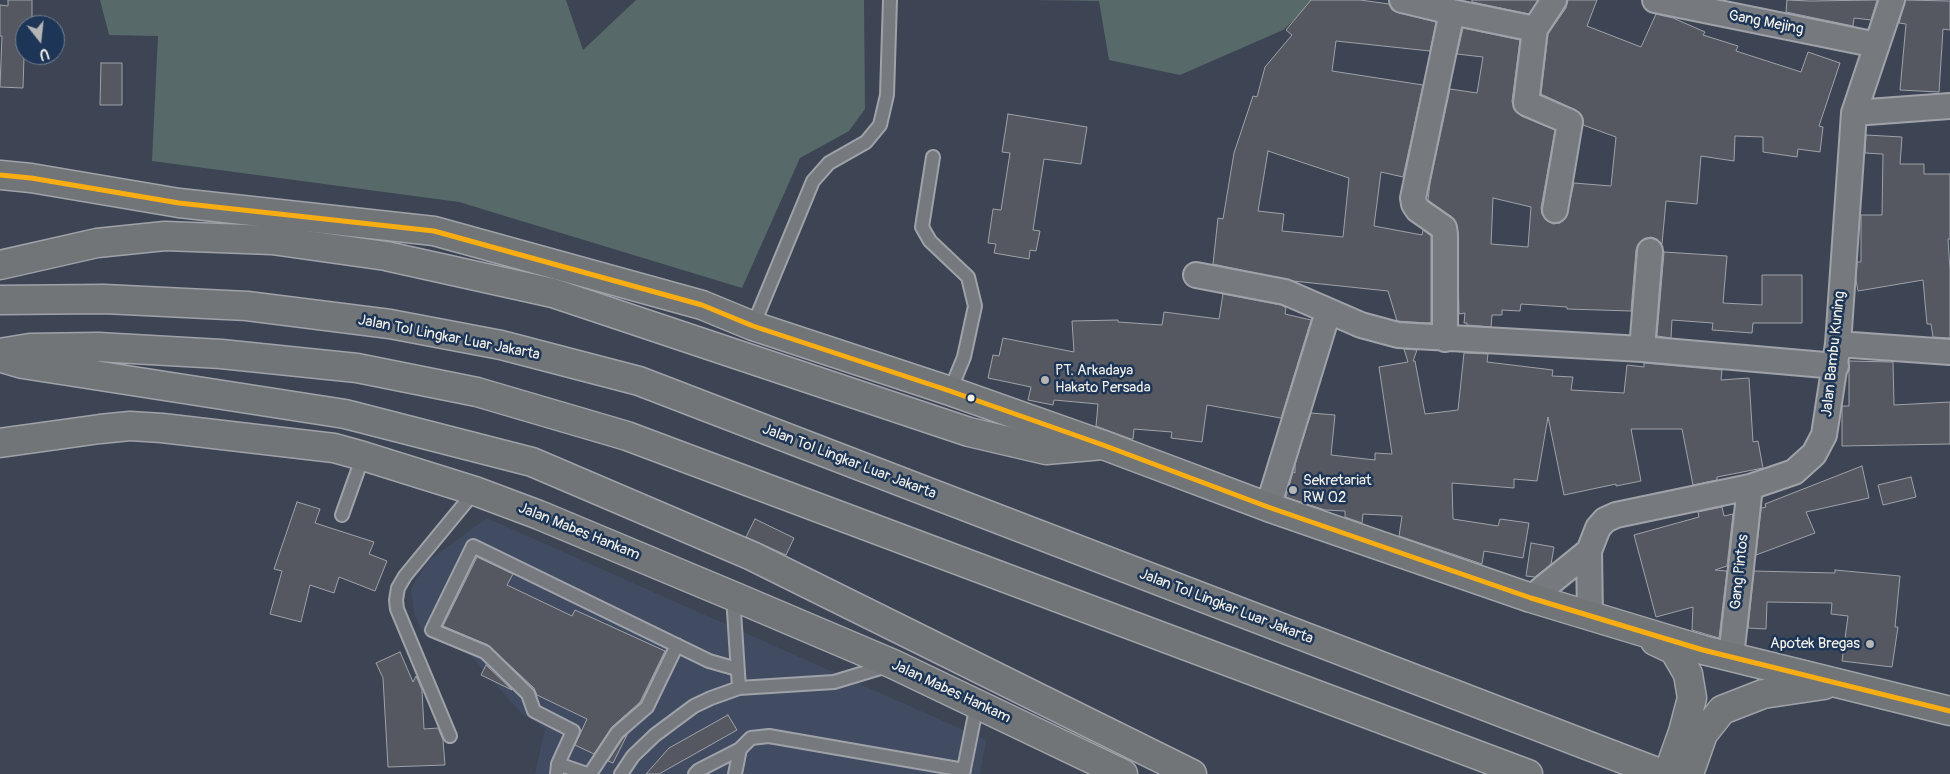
<!DOCTYPE html>
<style>
body{margin:0}
#map{position:relative;width:1950px;height:774px;overflow:hidden;background:#3d4554;font-family:Pangolin,sans-serif}
canvas{display:block}
.north{position:absolute;left:15px;top:15px;width:50px;height:50px;box-sizing:border-box;background:#1d3557;border:1px solid #738091;border-radius:50%;rotate:164deg;font-size:14px;font-weight:700;line-height:20px;text-align:center;color:#f4f1e8}
.north::after{content:'';display:block;margin:auto;width:18px;height:22px;background:#b4b5b4;clip-path:polygon(50% 0,100% 100%,50% 72%,0 100%)}
</style>
<div id="map">
<canvas width="1950" height="774"></canvas>
<div class="north">U</div>
</div>
<script>
const ctx = document.querySelector('canvas').getContext('2d');
ctx.lineJoin = 'round';
function fillPath(path, color) { ctx.fillStyle = color; ctx.fill(path, 'evenodd'); }
const shape = rows => new Path2D(rows.map(r => 'M' + r).join(''));
function stroke(path, color, width, dash) { ctx.strokeStyle = color; ctx.lineWidth = width; ctx.lineCap = dash ? 'butt' : 'round'; ctx.setLineDash(dash || []); ctx.stroke(path); }
function write(font, color, halo, rows, align = 'center') {
  ctx.font = font + ' Pangolin,sans-serif'; ctx.lineWidth = 5; ctx.setLineDash([]); ctx.textBaseline = 'middle'; ctx.strokeStyle = halo; ctx.fillStyle = color; for (const [text, x, y, turn = 0] of rows) {
    ctx.save(); ctx.translate(x, y); ctx.rotate((+turn || 0) * Math.PI / 180); ctx.textAlign = isNaN(turn) ? turn : align; if (halo) ctx.strokeText(text, 0, 0); ctx.fillText(text, 0, 0); ctx.restore();
  }
}
fillPath(shape([
 [487,518,986,740,980,774,535,774,545,728,522,714,470,655,424,635,414,613,411,589,428,561]
]), '#414b61');
fillPath(shape([
 [100,0,566,0,583,50,636,0,864,0,865,109,849,131,800,158,742,288,459,202,152,161,158,36,109,35],
 [1034,0,1317,0,1283,30,1180,75,1109,60,1099,1]
]), '#576968');
const building = shape([
 [8,0,32,0,32,25,25,25,23,88,0,87,2,36,0,36,0,5,8,6,8,0],
 [1311,0,1360,0,1389,4,1392,10,1399,13,1436,22,1430,51,1336,41,1332,71,1423,85,1403,177,1381,172,1374,226,1422,235,1423,230,1431,236,1431,322,1428,323,1397,321,1388,291,1293,281,1213,264,1218,218,1223,219,1234,153,1253,96,1257,97,1265,67,1292,35,1286,30,1311,0],
 [1268,151,1349,178,1343,237,1282,231,1284,214,1258,211,1268,151],
 [1472,0,1538,0,1529,14,1472,2,1472,0],
 [1568,0,1597,0,1587,26,1641,47,1656,14,1673,18,1705,32,1703,35,1738,46,1736,51,1801,72,1808,52,1840,63,1819,126,1823,127,1820,152,1798,149,1797,157,1763,152,1763,137,1735,136,1734,161,1701,156,1697,204,1666,201,1662,244,1657,239,1651,237,1644,239,1638,244,1636,250,1631,311,1567,309,1567,307,1521,304,1520,311,1502,310,1502,315,1492,315,1491,327,1467,325,1467,323,1464,323,1465,313,1459,314,1457,225,1452,217,1428,200,1430,183,1450,89,1477,93,1483,57,1457,54,1463,28,1520,40,1512,101,1514,109,1521,116,1555,130,1541,208,1542,214,1546,220,1553,224,1560,223,1566,218,1574,183,1611,186,1616,137,1583,125,1583,118,1576,110,1541,94,1548,34,1566,8,1568,0],
 [1493,198,1531,207,1528,247,1491,244,1493,198],
 [1787,0,1810,1,1877,0,1871,20,1854,18,1853,26,1786,12,1787,0],
 [1905,0,1950,1,1950,30,1943,29,1939,92,1900,90,1906,24,1899,23,1905,0],
 [101,63,122,63,122,105,100,105,101,63],
 [1008,114,1087,127,1081,164,1044,159,1033,230,1040,231,1036,251,1030,250,1029,259,994,253,996,244,988,243,993,209,1001,210,1010,153,1002,152,1008,114],
 [1866,135,1902,137,1900,164,1924,164,1924,174,1950,174,1950,239,1948,239,1950,270,1950,338,1933,337,1931,324,1927,324,1923,280,1858,291,1856,280,1857,262,1861,262,1861,215,1882,215,1883,154,1865,153,1866,135],
 [1664,252,1727,256,1723,303,1762,305,1762,275,1802,275,1802,323,1753,323,1752,333,1712,330,1713,323,1672,320,1671,338,1657,336,1664,252],
 [1223,294,1281,305,1286,308,1285,314,1311,320,1281,418,1207,405,1202,442,1171,438,1172,432,1134,429,1133,439,1131,439,1096,426,1098,404,1054,400,1053,405,1028,400,1031,387,988,378,993,355,999,356,1003,338,1074,352,1072,321,1118,320,1118,322,1162,325,1164,312,1219,319,1223,294],
 [1404,349,1417,350,1413,361,1415,361,1425,414,1458,410,1464,353,1488,354,1487,362,1553,370,1552,376,1573,377,1571,390,1624,393,1627,365,1644,367,1644,363,1722,370,1721,380,1749,378,1753,442,1758,441,1763,468,1717,477,1717,480,1693,485,1682,429,1631,429,1641,481,1616,486,1616,484,1564,495,1548,417,1537,481,1514,479,1514,488,1452,483,1453,519,1498,526,1500,519,1529,523,1523,558,1484,551,1482,564,1399,536,1402,516,1363,514,1362,523,1345,517,1345,511,1325,510,1286,497,1293,472,1295,473,1295,464,1311,413,1335,415,1331,455,1375,460,1375,453,1392,454,1379,367,1408,362,1404,349],
 [1849,361,1893,362,1894,405,1950,402,1950,444,1842,446,1842,406,1849,406,1849,361],
 [1862,466,1869,498,1806,512,1815,533,1756,555,1761,508,1766,507,1765,504,1862,466],
 [1911,477,1916,497,1883,505,1878,485,1911,477],
 [297,502,320,509,315,523,374,542,369,554,387,561,375,591,339,577,334,593,310,585,301,622,270,614,282,571,274,569,297,502],
 [1722,507,1724,516,1733,514,1727,566,1715,570,1727,571,1719,638,1692,630,1693,607,1656,617,1634,535,1699,517,1698,512,1722,507],
 [755,519,794,538,786,555,746,537,755,519],
 [1531,543,1554,547,1551,564,1535,577,1526,576,1531,543],
 [477,557,513,574,507,585,572,616,575,610,665,651,640,702,612,727,594,754,575,745,587,719,537,695,534,688,488,645,443,626,477,557],
 [1835,570,1900,576,1895,627,1898,627,1892,667,1842,661,1848,616,1831,614,1832,603,1767,602,1766,629,1748,628,1754,571,1835,573,1835,570],
 [400,652,413,682,416,676,422,690,424,729,438,728,443,740,445,765,388,767,383,678,376,663,400,652],
 [486,665,512,690,481,675,486,665],
 [728,715,737,730,659,774,646,774,669,748,728,715],
 [627,735,613,763,608,761,623,738,627,735]
]);
fillPath(building, '#555861');
stroke(building, '#9fa2a8', 1);
const lane = shape([
 [933,157,922,227,930,241,968,277,975,306,964,357,950,391],
 [753,326,813,181,829,163,866,142,880,125,887,95,890,0],
 [342,515,363,456],
 [733,596,739,688],
 [450,736,397,609,396,600,398,588,405,576,475,491],
 [558,764,587,774],
 [557,774,558,764,573,731,534,711,528,694,485,652,432,630,473,546,709,661,737,669],
 [590,774,617,733,647,707,677,645],
 [621,774,633,756,655,735,694,706,711,698,739,688,834,682,887,666],
 [695,774,699,770,740,749],
 [735,774,740,749,751,738,769,736,964,770],
 [963,774,977,704]
]);
const street = shape([
 [1402,0,1452,12,1535,29,1554,0],
 [1655,0,1877,45],
 [1535,29,1526,103,1570,122,1555,210],
 [1854,113,1950,106],
 [1196,275,1285,292,1361,325,1398,335,1642,349,1836,366],
 [1445,339,1445,234,1444,228,1418,210,1414,204,1413,198,1452,12],
 [1838,344,1950,352],
 [1642,349,1650,251],
 [1268,507,1328,312],
 [1531,598,1589,551],
 [1590,616,1589,551,1598,528,1605,520,1616,515,1750,487,1794,472,1814,454,1824,435,1838,344,1854,113,1892,0],
 [1731,657,1750,487]
]);
const primary = shape([
 [0,175,31,178,179,203,434,231,702,305,753,326,950,391,1103,445,1268,507,1531,598,1703,650,1950,711],
 [0,443,100,429,130,426,162,428,334,448,363,456,475,491,539,515,733,596,893,664,1123,774],
 [1655,641,1674,650,1688,674,1692,698,1683,732,1668,774],
 [1689,774,1703,734,1722,710,1763,694,1824,685]
]);
const highway = shape([
 [0,265,97,243,165,236,272,240,386,256,553,293,969,432,1046,450,1103,445],
 [0,300,104,299,247,306,390,324,501,345,639,381,1662,774],
 [0,353,30,348,98,347,221,354,357,368,477,392,627,436,1528,774],
 [2,358,23,364,345,414,532,462,752,556,1192,774]
]);
stroke(lane, '#9fa2a8', 16);
stroke(street, '#9fa2a8', 28);
stroke(primary, '#9fa2a8', 31);
stroke(highway, '#9fa2a8', 31);
stroke(lane, '#767a7f', 12);
stroke(street, '#767a7f', 24);
stroke(primary, '#727578', 28);
stroke(highway, '#727578', 28);
stroke(shape([
 [0,175,31,178,179,203,434,231,702,305,753,326,950,391,1103,445,1268,507,1531,598,1703,650,1950,711]
]), '#f8ad13', 5);
for (const [x, y, r, color] of [
 [1045,380,5,"#b4b5b4"],
 [971,398,4.5,"#f4f1e8"],
 [1293,490,5,"#b4b5b4"],
 [1870,644,5,"#b4b5b4"]
]) { const dot = new Path2D(); dot.arc(x, y, r, 0, 2 * Math.PI); ctx.fillStyle = color; ctx.fill(dot); stroke(dot, '#1d3557', 2); }
write('15px', '#f4f1e8', '#1d3557', [
 ["Gang Mejing",1766,23,11],
 ["Jalan Tol Lingkar Luar Jakarta",449,338,11],
 ["Jalan Bambu Kuning",1834,354,-84],
 ["Jalan Tol Lingkar Luar Jakarta",849,462,21],
 ["Jalan Mabes Hankam",579,532,22],
 ["Gang Pintos",1740,572,-84],
 ["Jalan Tol Lingkar Luar Jakarta",1226,607,21],
 ["Jalan Mabes Hankam",951,692,25]
]);
write('15px', '#f4f1e8', '#1d3557', [
 ["PT. Arkadaya",1055,371],
 ["Hakato Persada",1055,388],
 ["Sekretariat",1303,481],
 ["RW 02",1303,498],
 ["Apotek Bregas",1860,644,"right"]
], 'left');
</script>
